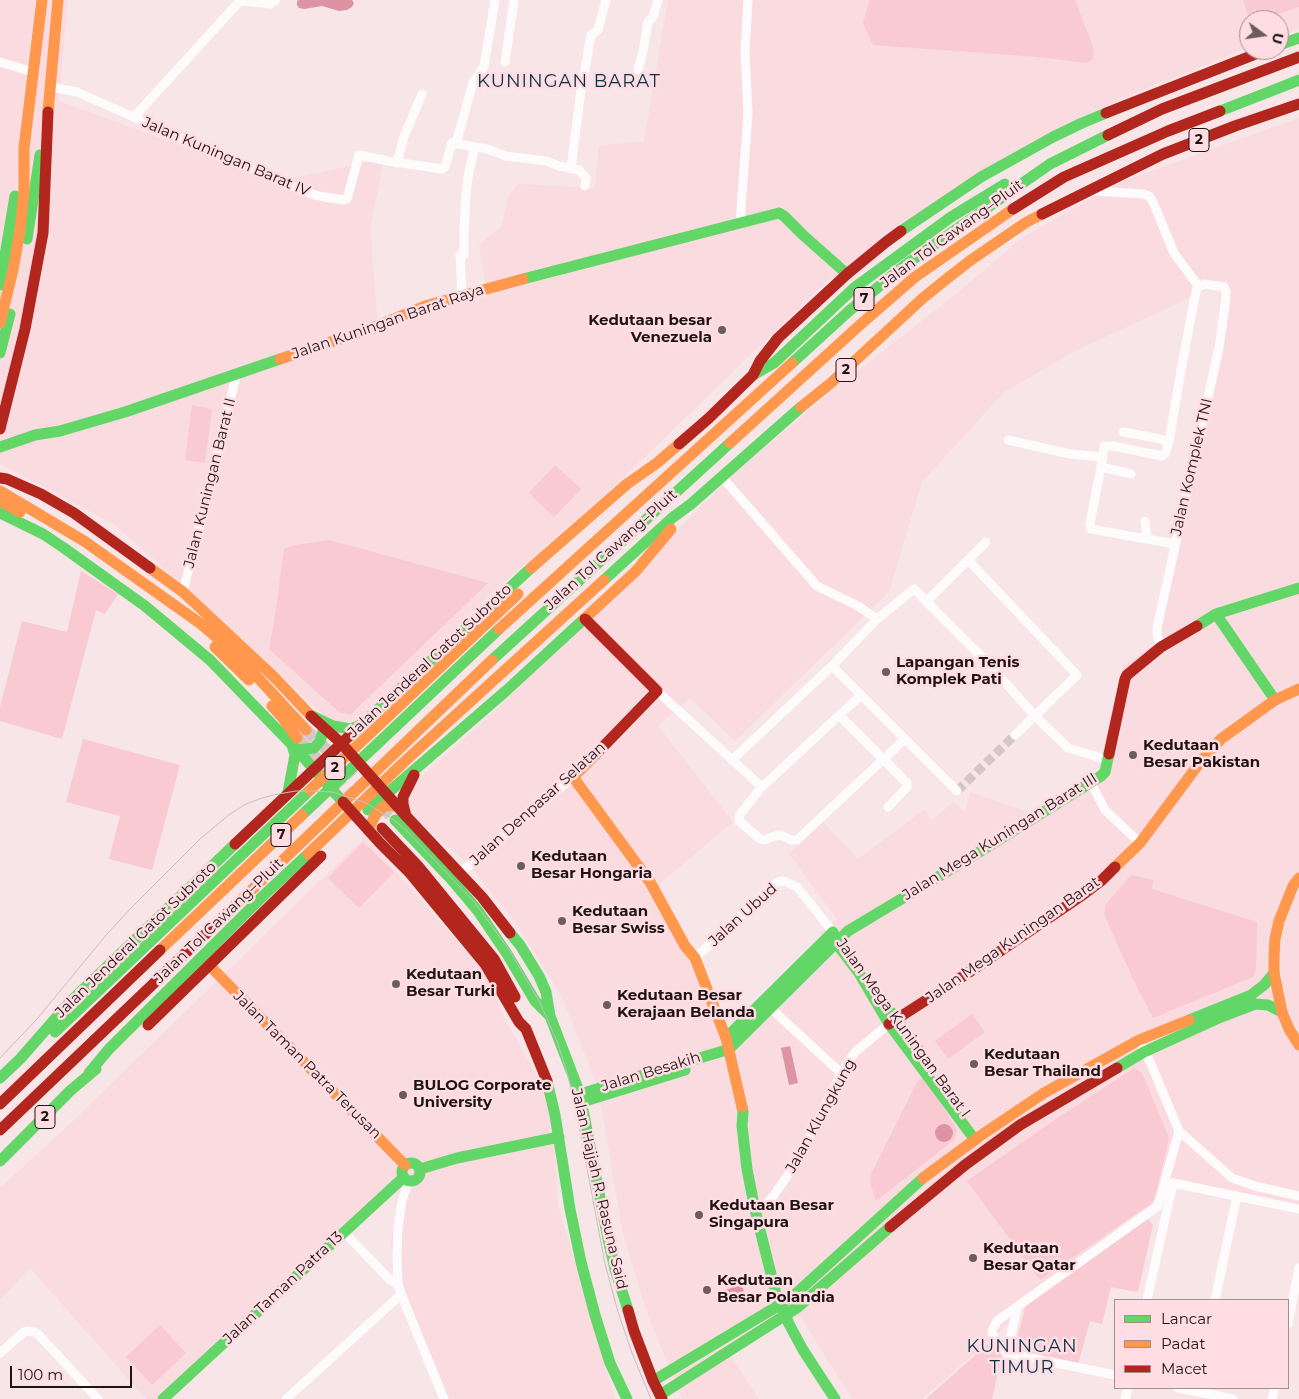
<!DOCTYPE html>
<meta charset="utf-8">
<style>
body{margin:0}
#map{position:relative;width:1299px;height:1399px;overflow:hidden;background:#f7e5e8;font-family:Montserrat,sans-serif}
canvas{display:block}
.legend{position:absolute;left:1114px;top:1299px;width:175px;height:90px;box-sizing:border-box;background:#ffdde2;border:1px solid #a58c90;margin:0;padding:6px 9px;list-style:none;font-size:15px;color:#1e1315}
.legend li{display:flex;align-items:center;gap:10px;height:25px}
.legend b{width:25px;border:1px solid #a58c90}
.north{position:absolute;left:1239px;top:10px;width:50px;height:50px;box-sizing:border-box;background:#ffdde2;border:1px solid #a58c90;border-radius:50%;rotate:104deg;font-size:14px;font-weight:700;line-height:20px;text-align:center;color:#1e1315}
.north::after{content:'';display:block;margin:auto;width:18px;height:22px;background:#6a5c5f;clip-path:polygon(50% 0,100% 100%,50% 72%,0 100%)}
.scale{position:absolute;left:10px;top:1366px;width:122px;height:22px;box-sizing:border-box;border:2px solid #1e1315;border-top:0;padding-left:6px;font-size:15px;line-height:18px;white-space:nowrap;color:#1e1315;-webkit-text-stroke:4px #ffdde2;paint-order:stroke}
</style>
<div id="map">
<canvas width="1299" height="1399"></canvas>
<ul class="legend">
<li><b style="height:6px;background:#63d668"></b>Lancar</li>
<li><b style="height:6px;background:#ff974d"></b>Padat</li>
<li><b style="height:6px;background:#b3261e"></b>Macet</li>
</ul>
<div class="north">U</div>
<div class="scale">100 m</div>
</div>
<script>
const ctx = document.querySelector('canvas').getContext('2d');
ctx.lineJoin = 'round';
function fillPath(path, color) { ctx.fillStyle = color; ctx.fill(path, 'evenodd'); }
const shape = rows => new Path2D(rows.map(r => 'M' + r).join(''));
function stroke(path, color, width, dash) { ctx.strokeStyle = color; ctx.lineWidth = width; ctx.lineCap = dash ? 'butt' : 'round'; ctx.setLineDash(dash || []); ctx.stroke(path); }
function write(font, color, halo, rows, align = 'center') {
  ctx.font = font + ' Montserrat,sans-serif'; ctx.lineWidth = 5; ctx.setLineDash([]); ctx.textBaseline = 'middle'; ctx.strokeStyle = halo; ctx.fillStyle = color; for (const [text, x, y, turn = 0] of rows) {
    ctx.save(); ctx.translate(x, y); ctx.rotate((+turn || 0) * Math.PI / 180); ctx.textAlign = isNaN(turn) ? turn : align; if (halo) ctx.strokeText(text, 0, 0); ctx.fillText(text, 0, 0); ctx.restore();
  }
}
fillPath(shape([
 [0,0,68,0,59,101,278,181,384,159,370,229,378,322,487,297,479,245,502,226,508,196,518,184,595,188,599,146,644,141,668,0,1299,0,1299,29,1279,37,1279,20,1249,20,1249,48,1237,52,1169,80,1161,82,1080,117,916,221,826,282,622,479,475,608,363,723,341,727,322,714,193,594,114,524,0,464],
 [1299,118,1299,1212,1174,1178,922,1399,852,1399,800,1316,727,1351,759,1399,682,1399,646,1310,623,1233,598,1087,561,995,514,920,469,865,407,811,412,785,493,713,740,468,838,386,960,291,1020,239,1118,183],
 [1228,280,1159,642,1123,666,1098,771,1028,812,970,792,965,813,953,802,931,821,925,809,858,859,823,822,789,854,837,919,820,933,830,946,731,1052,696,957,658,885,733,822,658,726,690,698,735,741,889,592,922,482,1004,392,1075,351],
 [365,837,480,967,492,985,503,1016,552,1102,558,1205,615,1399,442,1399,391,1246,399,1180,158,1399,146,1399,30,1268,0,1300,0,1188,72,1122]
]), '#fadbe0');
fillPath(shape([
 [870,0,1075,0,1094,50,1093,59,1086,63,1038,57,873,45,863,23],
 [1243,0,1299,0,1299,7,1262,20,1250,20],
 [192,405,212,409,205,463,185,460],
 [555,465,581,489,554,517,529,493],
 [329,540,488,583,350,715,339,712,269,649,274,623,284,549,295,545],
 [81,571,118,594,105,614,96,610,62,739,0,721,0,707,22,621,67,632],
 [83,739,180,765,152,870,109,859,120,816,66,802],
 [363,842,394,872,359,908,328,878],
 [1131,875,1153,880,1152,889,1257,922,1256,970,1253,977,1153,1018,1133,979,1104,914,1106,904],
 [972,1014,985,1032,948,1059,935,1041],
 [1134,1068,1142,1073,1169,1138,1155,1197,1151,1204,1040,1280,967,1181,1059,1117],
 [922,1077,931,1088,957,1130,956,1134,954,1140,876,1201,870,1183,871,1174,917,1082],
 [1148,1219,1153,1225,1138,1292,1111,1287,1102,1324,1090,1321,1078,1364,1014,1350,1026,1305],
 [160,1325,186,1353,152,1385,126,1357],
 [990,1342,995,1351,1002,1355,992,1399,926,1399]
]), '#f9cad2');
fillPath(shape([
 [299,0,352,0,354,3,352,7,347,10,339,11,322,6,304,9,299,8,297,5,297,1],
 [790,1046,798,1083,789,1085,781,1048],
 '935 1133a9 9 0 1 1 18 0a9 9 0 1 1-18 0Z',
 [737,1279,741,1281,745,1296,726,1302,723,1291,731,1288,733,1286,733,1282]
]), '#de93a3');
stroke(shape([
 [957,791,1015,735]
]), '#d6c6c8', 9, [9, 4.5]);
stroke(shape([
 [306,730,344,766,395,820],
 [297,738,357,801]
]), '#d6c6c8', 12, [12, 6]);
stroke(shape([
 [0,62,33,72],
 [505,62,514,0],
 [638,70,643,51,648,22,653,17,658,0],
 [51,87,77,92,283,183,318,196,344,200,347,199,359,155,388,161,442,169,445,167,452,143,487,149,506,156,546,161,559,166,579,170,586,178,585,186],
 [134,117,239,2,244,1,270,4,276,0],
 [456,143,473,83,484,66,495,0],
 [397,163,404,137,422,94],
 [571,169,580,97,591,35,598,30,606,0],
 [1092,191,1143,194,1149,196,1153,202,1174,253,1199,287],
 [740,223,748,113,745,51,748,0],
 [462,295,460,255,464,255,464,231,466,193,469,171,475,147],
 [1123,432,1156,438,1169,442],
 [1008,440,1070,454,1103,457],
 [1101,467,1131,474],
 [722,477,817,586,858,606,877,619],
 [1145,521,1147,539],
 [968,560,1077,675,1015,735],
 [183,592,237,373],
 [927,601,986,542],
 [1161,647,1157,634,1157,628,1219,348,1226,298,1226,292,1224,287,1204,284,1197,288,1195,296,1180,376,1169,442,1165,454,1162,456,1113,446,1104,446,1101,467,1090,523,1091,529,1175,544],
 [832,666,957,791],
 [657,691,762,787,861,695],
 [840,716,907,783,907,787,888,807],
 [732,760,832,666,877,619,914,589,985,660,1035,716,1068,748,1108,760],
 [1091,783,1105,810,1140,843],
 [762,787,740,814,739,821,760,839,764,840,775,836,780,835,791,840,797,840,905,739],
 [460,873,573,777],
 [695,958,776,883,781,881,786,882,797,887,833,932],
 [766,1004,841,1073],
 [1142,1047,1151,1064,1179,1131,1232,1178,1255,1186,1299,1196],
 [409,1181,402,1200,398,1228,397,1254,398,1284,401,1294,444,1399],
 [755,1210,768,1202,774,1195,799,1159,841,1073,855,1052,889,1024],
 [344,1232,389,1279,398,1284],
 [1147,1300,1173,1183,1299,1209],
 [1215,1300,1237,1196],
 [1288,1324,1299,1268],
 [0,1353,24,1332,27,1331,34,1332,38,1334,98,1399],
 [1007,1353,994,1339,992,1331,997,1321,1158,1206,1179,1131],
 [1007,1353,1115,1375],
 [1007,1353,1017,1308],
 [1178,1388,1233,1399],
 [286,1399,394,1301,401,1294],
 [1125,1399,1128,1388],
 [1272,1399,1275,1388]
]), '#fefbfc', 9);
stroke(shape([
 [1279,45,1299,38],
 [1220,111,1299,80],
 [901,231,981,177,1053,137,1082,123,1106,113],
 [27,239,40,155],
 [523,279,779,213,784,216,803,235,847,274],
 [0,285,15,196],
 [0,353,10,314],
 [792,363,849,311,905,265,1050,164,1108,135],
 [753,375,774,363,854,288,951,217,1005,184],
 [0,447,35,435,60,431,125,412,280,359],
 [0,513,43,534,64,548,145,606,210,660,297,750,343,802],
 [604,580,672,518,691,504,801,407],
 [1216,614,1275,700],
 [1197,626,1216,614,1299,588],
 [492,660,730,443],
 [310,715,333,726,351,729,359,726],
 [362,724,531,568],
 [297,750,314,748,320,741,323,732,323,727],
 [288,792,295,755,292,745],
 [368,810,507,690,584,619],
 [302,815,499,629],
 [395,820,451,879,478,911,507,954,535,1001,550,1016],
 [833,932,836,943,859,973,889,1024,975,1140],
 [510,933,520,945,539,976,546,992,550,1016,580,1094,608,1239,615,1269,628,1310],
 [892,1013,925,1059],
 [1189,1020,1251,995,1264,985,1274,973],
 [55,1032,310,790],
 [726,1038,833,932],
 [729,1049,848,931,976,854,1101,776,1105,772,1109,754],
 [1117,1068,1144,1052,1221,1017,1255,1004,1268,1005,1282,1012],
 [89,1073,109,1049,264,895,308,854],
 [0,1078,20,1059,70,1002,235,844],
 [547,1081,555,1115,570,1209,581,1262,595,1315,610,1363,627,1399],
 [580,1094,723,1051],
 [582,1102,685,1070],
 [742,1107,743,1112,742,1126,747,1169,755,1210,776,1294,789,1324,803,1350,835,1399],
 [0,1161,71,1090,96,1069],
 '402 1172a9 9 0 1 1 18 0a9 9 0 1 1-18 0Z',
 [420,1169,457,1158,559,1137],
 [653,1381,791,1298,923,1178],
 [660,1395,798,1307,890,1227],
 [163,1399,404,1177]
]), '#63d668', 11);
stroke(shape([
 [48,112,58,0],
 [0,323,13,270,20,230,24,192,24,148,42,0],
 [280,359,367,330,425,306,523,279],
 [801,407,831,383,923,298,949,277,971,260,1025,223,1042,214],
 [730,443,861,324,915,277,1013,209],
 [0,491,84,541,201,624,237,655,306,730],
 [0,501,20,512],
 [150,568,183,592,274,677,311,716],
 [531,568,627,484,657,463,679,444],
 [584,619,636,571,671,529],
 [499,629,792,363],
 [215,647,249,680],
 [272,706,282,717,297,738],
 [595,755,573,777,650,882,685,946,695,958,726,1038,742,1107],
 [310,790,518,594],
 [368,830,376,814,384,806,396,805],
 [308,854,404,762,604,580],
 [1115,867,1140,843,1201,761,1221,739,1275,700,1299,689],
 [1299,878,1293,886,1279,921,1275,939,1274,957,1274,973,1282,1012,1289,1029,1299,1045],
 [238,903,492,660],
 [160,950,302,815],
 [209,965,405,1165],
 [923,1178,980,1136,1044,1093,1139,1040,1189,1020]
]), '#ff974d', 11);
stroke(shape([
 [1106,113,1266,50],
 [1108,135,1162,109,1299,57],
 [1013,209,1064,177,1168,131,1220,111],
 [1042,214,1163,154,1235,126,1299,104],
 [0,429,25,329,43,233,48,112],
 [679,444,709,418,753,375,760,361,778,338,847,274,886,242,901,231],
 [0,478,7,479,41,494,74,513,150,568],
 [585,619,657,691,595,755],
 [311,716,341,743,406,816,482,897,510,933],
 [1109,754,1125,679,1127,675,1161,647,1197,626],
 [343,802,380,843,409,872,485,964,519,1022,526,1029,547,1081],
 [406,816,403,804,403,797,414,775],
 [382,828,418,866,494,959,515,997],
 [235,844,362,724],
 [889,1024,965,975,1084,894,1101,881,1115,867],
 [148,1025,321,856],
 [0,1104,160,950],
 [0,1130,238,903],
 [890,1227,965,1165,1020,1125,1117,1068],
 [628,1310,634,1331,653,1381,662,1399]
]), '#b3261e', 11);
stroke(shape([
 [0,1058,37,1019,107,934,132,907,200,839,230,814,246,804,262,798,278,794,296,791,312,791,332,792,364,802,394,820,406,830,475,903,510,951,539,1001,557,1041,568,1076,577,1115,605,1264,618,1312,632,1353,651,1399]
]), '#c5c0c1', 1);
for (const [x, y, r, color] of [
 [722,330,5,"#6a5c5f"],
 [886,672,5,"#6a5c5f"],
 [1133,755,5,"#6a5c5f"],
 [521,866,5,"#6a5c5f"],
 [562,921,5,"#6a5c5f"],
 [396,984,5,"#6a5c5f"],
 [607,1005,5,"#6a5c5f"],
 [974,1064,5,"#6a5c5f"],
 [403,1095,5,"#6a5c5f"],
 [699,1215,5,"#6a5c5f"],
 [973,1258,5,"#6a5c5f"],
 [707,1290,5,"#6a5c5f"]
]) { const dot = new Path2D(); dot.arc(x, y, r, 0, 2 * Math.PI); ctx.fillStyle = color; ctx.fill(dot); stroke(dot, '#ffdde2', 2); }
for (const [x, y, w] of [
 [1199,140,20],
 [864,299,20],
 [846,370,20],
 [335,768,20],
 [281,835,20],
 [45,1117,20]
]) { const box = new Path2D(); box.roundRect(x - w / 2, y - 11.5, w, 23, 4); ctx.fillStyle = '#ffdde2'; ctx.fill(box); stroke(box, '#1e1315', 1); }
write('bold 14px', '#1e1315', null, [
 ["2",1199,140],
 ["7",864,299],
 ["2",846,370],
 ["2",335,768],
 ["7",281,835],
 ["2",45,1117]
]);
write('15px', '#1e1315', '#ffdde2', [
 ["Jalan Kuningan Barat IV",226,157,23],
 ["Jalan Tol Cawang–Pluit",952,234,-36],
 ["Jalan Kuningan Barat Raya",388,322,-19],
 ["Jalan Komplek TNI",1192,467,-77],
 ["Jalan Kuningan Barat II",210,483,-76],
 ["Jalan Tol Cawang–Pluit",611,550,-42],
 ["Jalan Jenderal Gatot Subroto",430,661,-43],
 ["Jalan Denpasar Selatan",538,804,-42],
 ["Jalan Mega Kuningan Barat III",1000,837,-32],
 ["Jalan Ubud",743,915,-42],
 ["Jalan Tol Cawang–Pluit",219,921,-44],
 ["Jalan Jenderal Gatot Subroto",136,940,-44],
 ["Jalan Mega Kuningan Barat",1013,940,-35],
 ["Jalan Mega Kuningan Barat I",903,1028,54],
 ["Jalan Taman Patra Terusan",307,1065,45],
 ["Jalan Besakih",651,1072,-17],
 ["Jalan Klungkung",821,1116,-61],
 ["Jalan Hajjah R. Rasuna Said",599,1189,77],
 ["Jalan Taman Patra 13",283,1288,-43]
]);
write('bold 15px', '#1e1315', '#ffdde2', [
 ["Kedutaan besar",712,321,"right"],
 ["Venezuela",712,338,"right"],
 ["Lapangan Tenis",896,663],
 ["Komplek Pati",896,680],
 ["Kedutaan",1143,746],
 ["Besar Pakistan",1143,763],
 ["Kedutaan",531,857],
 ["Besar Hongaria",531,874],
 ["Kedutaan",572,912],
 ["Besar Swiss",572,929],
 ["Kedutaan",406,975],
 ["Besar Turki",406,992],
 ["Kedutaan Besar",617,996],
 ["Kerajaan Belanda",617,1013],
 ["Kedutaan",984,1055],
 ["Besar Thailand",984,1072],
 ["BULOG Corporate",413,1086],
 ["University",413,1103],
 ["Kedutaan Besar",709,1206],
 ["Singapura",709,1223],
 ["Kedutaan",983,1249],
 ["Besar Qatar",983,1266],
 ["Kedutaan",717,1281],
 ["Besar Polandia",717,1298]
], 'left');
ctx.letterSpacing = '1px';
write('18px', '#083148', '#ffdde2', [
 ["KUNINGAN BARAT",569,82],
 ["KUNINGAN",1022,1347],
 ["TIMUR",1022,1368]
]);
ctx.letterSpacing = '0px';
</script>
